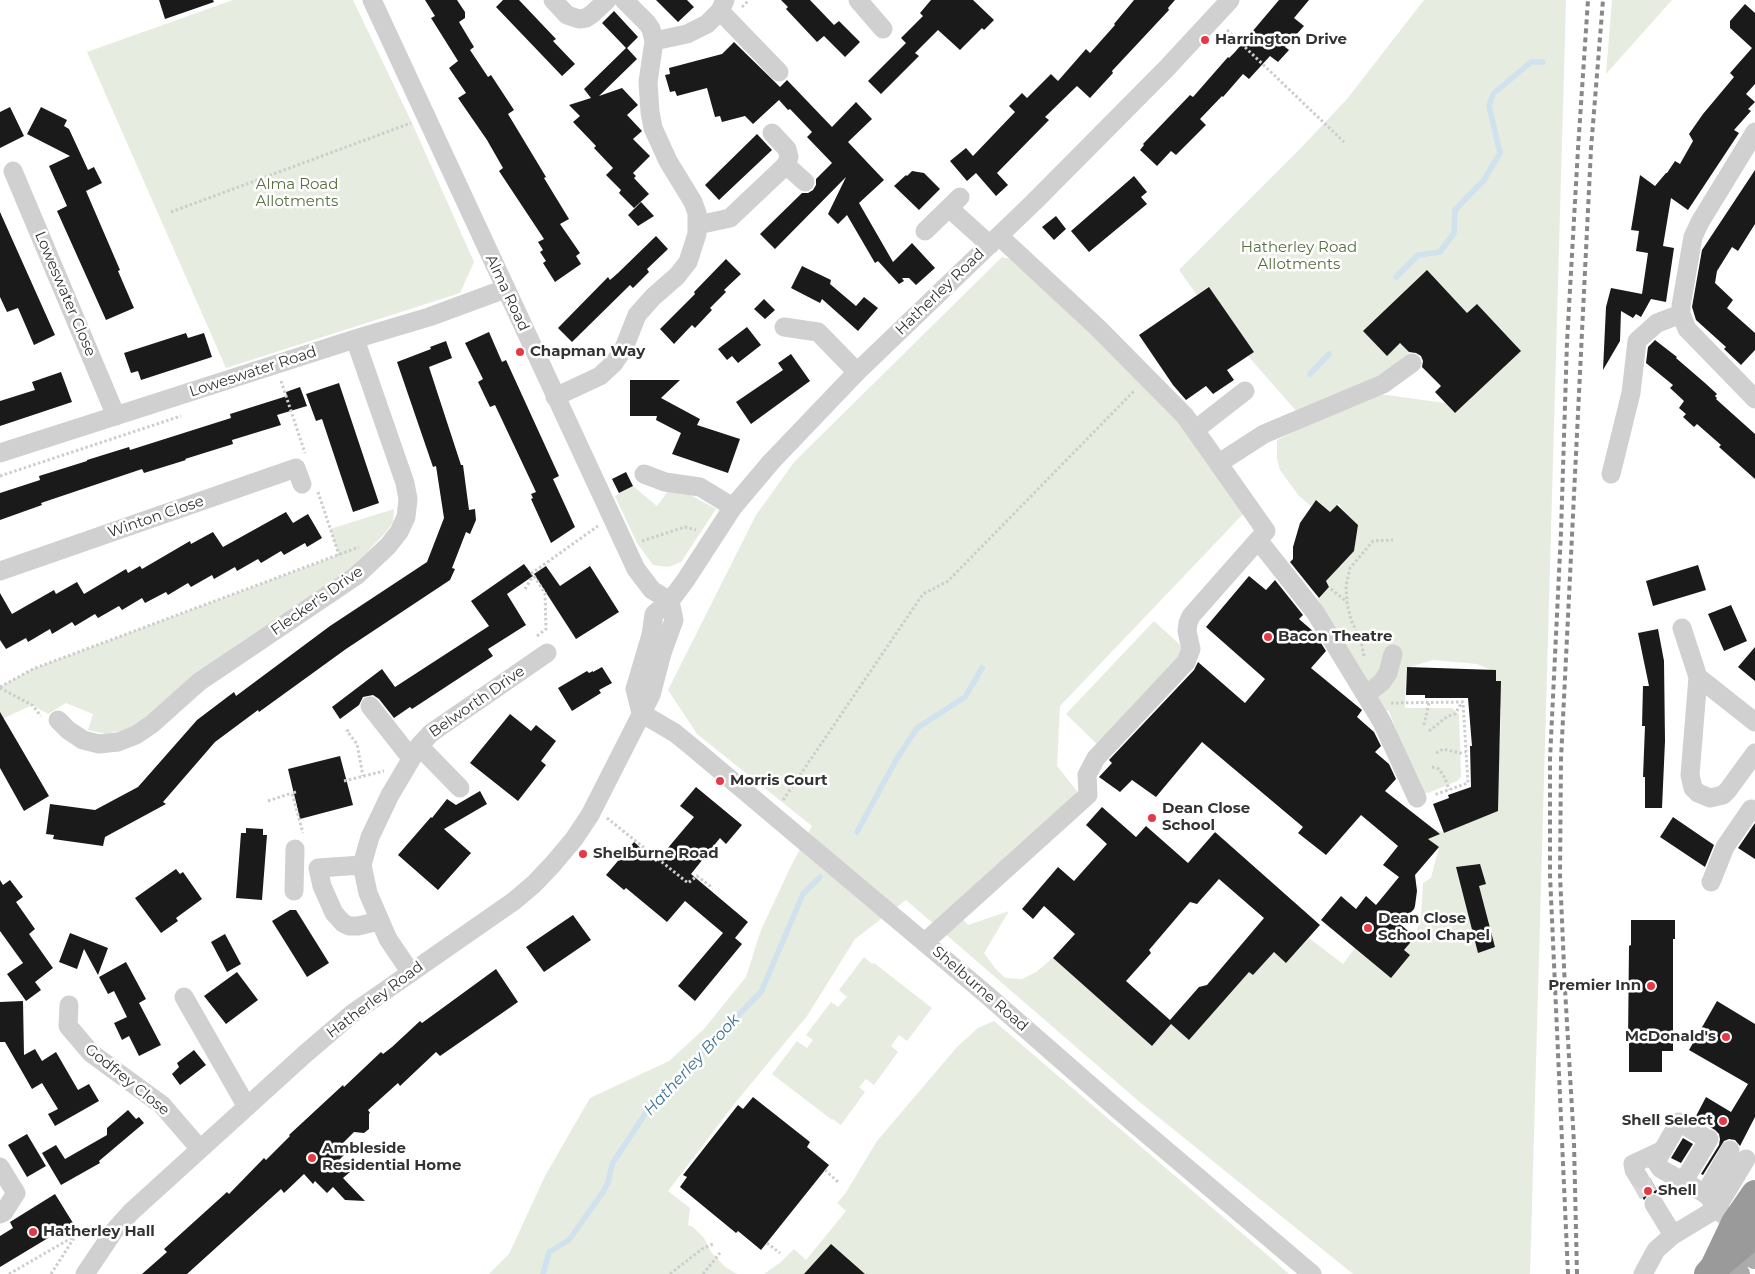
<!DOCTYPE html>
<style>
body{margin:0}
canvas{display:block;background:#fff}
</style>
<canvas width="1755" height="1274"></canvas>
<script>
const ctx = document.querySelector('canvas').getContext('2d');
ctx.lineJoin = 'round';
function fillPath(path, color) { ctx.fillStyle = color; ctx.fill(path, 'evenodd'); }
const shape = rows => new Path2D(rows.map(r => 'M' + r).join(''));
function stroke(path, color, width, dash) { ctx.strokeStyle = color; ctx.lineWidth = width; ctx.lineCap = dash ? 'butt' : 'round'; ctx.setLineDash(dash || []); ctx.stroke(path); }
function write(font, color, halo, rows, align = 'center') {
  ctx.font = font + ' Montserrat,sans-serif'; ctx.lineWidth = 5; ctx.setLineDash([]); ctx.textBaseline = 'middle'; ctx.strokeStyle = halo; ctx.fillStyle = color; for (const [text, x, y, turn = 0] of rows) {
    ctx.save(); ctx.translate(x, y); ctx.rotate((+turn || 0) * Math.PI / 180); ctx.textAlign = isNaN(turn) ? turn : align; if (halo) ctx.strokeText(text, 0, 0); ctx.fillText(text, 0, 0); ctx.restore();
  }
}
fillPath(shape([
 [233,0,353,0,412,123,474,262,460,293,226,368,87,52],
 [1424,0,1566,0,1530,1274,1353,1274,1142,1104,906,900,855,939,807,1016,735,1103,668,1191,690,1208,688,1225,693,1227,704,1238,711,1252,725,1267,737,1274,489,1274,509,1254,545,1176,590,1098,669,1061,704,1029,746,977,761,930,791,866,812,826,697,734,668,690,756,515,795,461,1002,257,1014,260,1170,406,1245,512,1060,706,1057,766,1077,791,1073,801,953,908,968,925,1009,911,984,953,995,968,1005,978,1022,979,1036,972,1053,958,1152,1046,1171,1024,1189,1040,1249,972,1253,975,1274,952,1286,963,1309,938,1343,964,1355,948,1410,955,1404,950,1415,937,1421,916,1423,883,1431,878,1439,847,1427,838,1433,828,1444,833,1490,814,1500,745,1501,708,1489,669,1477,664,1433,660,1406,668,1405,708,1452,708,1459,714,1461,777,1457,781,1428,793,1424,793,1418,789,1389,711,1381,709,1377,705,1318,599,1329,587,1326,581,1354,551,1358,525,1341,508,1339,503,1330,512,1317,500,1311,506,1299,496,1280,470,1277,459,1277,440,1372,393,1445,403,1455,413,1515,356,1517,346,1477,304,1452,327,1363,331,1387,356,1400,343,1410,353,1378,376,1298,413,1248,356,1254,352,1209,287,1197,295,1179,270,1298,151,1347,99],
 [1612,0,1672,0,1606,74],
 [633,486,657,506,668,491,685,492,716,509,681,562,668,567,653,565,637,543,615,496],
 [394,509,393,522,386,532,349,571,244,640,195,675,151,718,129,729,106,734,88,730,93,714,66,703,48,714,32,705,0,720,0,687,33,669,339,555,330,529],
 [1154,621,1188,652,1101,748,1066,714],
 [864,957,872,964,874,963,932,1008,907,1041,899,1035,891,1046,898,1052,874,1085,866,1079,859,1087,865,1092,841,1125,833,1119,832,1120,772,1074,797,1041,807,1048,813,1040,806,1035,831,1002,838,1007,847,997,839,990],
 [994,1021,1265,1253,1289,1274,764,1274,781,1262,794,1249,806,1260,846,1211,837,1203,845,1194,877,1141,957,1047,978,1028]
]), '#e6ecdf');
stroke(shape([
 [1396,277,1418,255,1440,252,1454,233,1455,210,1484,180,1500,153,1489,106,1493,94,1531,62,1543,62],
 [1310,374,1329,354],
 [857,832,896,760,917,728,965,697,982,668],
 [543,1274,549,1252,569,1240,603,1192,608,1183,612,1164,653,1102,761,992,803,894,820,877]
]), '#cfe2ee', 5.5);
fillPath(shape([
 [159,0,213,0,214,2,165,19],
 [425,0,457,0,465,12,465,18,459,22,474,47,470,50,488,77,491,75,514,110,508,114,546,177,544,178,569,219,560,224,580,253,576,256,581,264,555,282,543,263,546,261,540,252,543,250,538,242,544,239,499,171,503,168,487,140,458,98,466,93,449,68,458,61,431,18,435,16],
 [503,0,519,0,556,39,553,41,575,64,562,76,496,7],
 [656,0,687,0,694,7,678,22],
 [781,0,810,0,834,25,839,21,860,42,845,57,824,36,817,42,786,9,788,7],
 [931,0,973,0,994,20,984,30,982,28,960,50,938,30,915,53,919,56,881,94,868,81,906,43,901,38,923,16,920,13],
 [1134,0,1175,0,1168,8,1169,10,1112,71,1113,73,1090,98,1077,86,1045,117,1049,120,997,173,1008,185,996,196,976,173,967,181,950,161,966,148,973,156,1015,112,1009,106,1022,93,1027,98,1051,74,1058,81,1086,49,1090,53,1115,25,1114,24],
 [1279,0,1309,0,1294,18,1304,26,1285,47,1289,50,1278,62,1270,56,1249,79,1243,74,1223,97,1222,96,1200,119,1206,125,1176,155,1171,151,1157,166,1140,150,1144,145,1143,144,1190,95,1193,97,1228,57,1229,58,1235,52],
 [1745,4,1755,13,1755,84,1746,94,1755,102,1748,109,1751,111,1734,130,1739,133,1688,210,1671,198,1663,246,1674,248,1666,302,1651,299,1641,317,1636,314,1633,318,1621,311,1620,341,1603,370,1606,307,1611,288,1642,294,1648,253,1636,251,1639,231,1631,230,1640,175,1655,186,1666,173,1667,173,1675,161,1680,164,1693,141,1689,134,1703,114,1734,77,1730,73,1752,48,1730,28,1730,21],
 [614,11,638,37,627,48,637,59,599,96,622,88,638,105,627,115,642,131,633,139,650,156,633,173,636,176,634,178,649,194,634,208,619,193,621,190,606,175,613,168,594,148,596,146,573,122,580,116,569,105,591,98,584,89,626,48,602,23],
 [734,42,780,87,787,80,832,127,856,102,872,119,848,142,884,180,859,203,893,262,912,243,935,268,916,285,909,278,902,278,904,281,899,284,878,261,875,263,847,215,838,224,828,214,846,177,775,249,760,234,802,193,808,193,813,190,816,185,816,179,832,163,807,137,812,132,790,109,788,110,779,100,753,124,745,116,722,122,720,116,715,117,707,88,677,96,675,91,670,92,665,75,670,74,669,68,722,54],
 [10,107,24,136,0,148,0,112],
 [41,107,67,120,64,126,69,129,88,170,94,167,102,183,86,191,120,270,118,271,134,308,106,320,57,211,67,206,49,166,70,156,27,134],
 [757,134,772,150,719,200,705,185],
 [1755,170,1755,224,1738,251,1732,247,1717,271,1715,283,1733,300,1727,308,1755,333,1755,350,1741,365,1724,349,1726,347,1696,320,1692,307,1702,250],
 [912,171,924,173,940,189,919,210,894,186,906,175,907,176],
 [1134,176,1147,192,1141,197,1147,204,1089,252,1071,231],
 [641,202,654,216,638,226,628,215],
 [0,212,55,335,34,345,18,308,7,312,0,297],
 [1056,216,1066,229,1054,240,1042,227],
 [656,236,668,249,647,269,649,272,633,288,630,285,572,342,558,328,608,277,610,280,618,273],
 [726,259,741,274,724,290,726,292,710,308,712,310,695,328,692,325,674,344,660,329,695,294,694,292],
 [802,266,831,280,830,284,856,306,864,297,878,308,858,331,822,299,820,303,791,288],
 [1427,270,1467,313,1477,304,1521,351,1455,413,1435,392,1441,386,1422,367,1423,361,1421,356,1416,353,1409,352,1400,343,1387,356,1363,331],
 [1209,287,1254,352,1227,370,1234,380,1213,394,1206,386,1186,400,1173,385,1139,335],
 [764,299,775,310,765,319,754,309],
 [747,327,761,345,738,363,732,356,727,360,718,349],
 [489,332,502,362,506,360,559,476,553,479,575,527,551,543,531,499,533,498,531,494,536,492,495,405,490,407,478,382,483,379,465,343],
 [186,333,188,338,204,333,212,357,141,380,138,371,131,373,124,353],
 [1655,340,1677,357,1676,358,1705,383,1717,394,1715,396,1717,398,1716,399,1755,434,1755,479,1719,447,1721,445,1697,424,1694,427,1683,417,1686,414,1679,408,1684,401,1670,388,1673,385,1646,363,1648,347],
 [446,341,452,358,429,367,461,465,463,465,469,510,475,509,476,520,470,534,466,532,452,568,455,569,450,580,346,649,259,712,258,710,215,742,163,802,166,804,105,837,103,846,53,839,54,835,46,834,50,804,95,810,138,787,197,720,234,692,236,696,330,626,427,562,444,518,436,466,433,467,397,362,431,349,430,347],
 [791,354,810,381,751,424,736,402,783,370,778,363],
 [61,372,72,402,0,426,0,401,35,390,32,382],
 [630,380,680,380,661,398,700,419,697,425,740,439,728,473,672,454,681,433,656,420,657,416,630,416],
 [339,383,379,503,353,512,322,419,316,421,306,394],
 [300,387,307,406,277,415,281,425,232,440,233,444,185,459,186,460,144,473,142,469,41,503,42,505,0,520,0,493,40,480,39,476,87,461,87,460,129,447,130,450,231,418,230,414,287,396,286,392],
 [626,472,633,486,619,493,612,479],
 [1316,500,1330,512,1337,505,1358,525,1354,551,1326,581,1329,587,1319,598,1290,562,1293,559,1293,547,1300,523],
 [286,512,293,523,308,514,322,538,307,547,305,543,284,555,281,551,261,563,258,559,237,571,235,567,214,579,212,575,191,587,188,583,168,595,166,592,145,603,142,598,122,610,119,606,98,618,95,614,75,626,72,622,52,634,50,629,28,642,26,638,6,649,0,640,0,593,12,614,54,590,56,594,77,582,84,594,126,569,128,573,140,566,142,569,190,541,191,544,213,532,223,547],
 [524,564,533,576,507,594,526,625,488,649,493,656,412,709,410,707,394,718,379,699,373,695,363,697,359,705,340,719,332,707,382,669,395,687,489,626,471,601],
 [1698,565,1706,590,1653,606,1646,581],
 [546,566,560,586,590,566,619,612,576,639,534,574],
 [1249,576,1266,590,1275,580,1303,615,1299,619,1314,632,1326,651,1311,668,1362,710,1357,717,1374,732,1381,746,1375,752,1389,764,1396,779,1385,791,1440,834,1428,839,1439,847,1415,875,1417,891,1415,906,1414,909,1400,924,1415,937,1404,950,1410,955,1391,978,1321,920,1341,896,1356,909,1366,896,1376,905,1399,877,1383,865,1398,846,1361,815,1326,855,1298,833,1303,827,1202,742,1156,797,1132,780,1120,792,1099,777,1112,763,1109,760,1194,670,1198,662,1245,703,1265,679,1206,627],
 [1731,605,1747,641,1724,651,1708,614],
 [1658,629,1664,661,1665,741,1662,808,1645,808,1645,777,1643,777,1645,726,1642,726,1643,686,1649,686,1638,633],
 [1755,647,1755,681,1738,667],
 [602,667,612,683,599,690,601,693,572,711,558,688,587,671,589,673,593,671,593,672],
 [1407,667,1496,670,1496,681,1501,681,1498,811,1444,833,1433,804,1449,798,1448,795,1471,787,1470,746,1472,746,1468,698,1425,698,1425,695,1406,695],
 [0,712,49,796,24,811,0,768],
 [510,714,531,731,536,725,556,741,541,761,546,765,518,801,470,763],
 [340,756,353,805,300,819,288,769],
 [696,787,742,825,726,844,720,838,691,874,748,922,735,938,742,944,695,1001,678,986,723,933,685,901,667,922,626,888,624,890,606,875,634,842,656,862,694,817,680,806],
 [480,791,487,804,444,829,471,853,438,890,398,855,431,817,432,818,447,799,456,805],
 [1102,807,1136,837,1146,826,1188,863,1215,832,1320,925,1286,963,1274,952,1253,975,1249,972,1189,1040,1171,1024,1152,1046,1053,958,1075,934,1044,906,1033,919,1022,909,1058,867,1074,881,1107,844,1086,825],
 [1219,879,1264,918,1207,985,1199,987,1170,1020,1126,981,1151,953,1149,950,1190,902,1197,904],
 [1673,817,1714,845,1705,867,1660,837],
 [1755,823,1755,859,1738,848],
 [246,828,263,829,263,835,267,835,262,900,236,898,241,833,246,833],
 [1480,864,1486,884,1479,886,1495,947,1478,953,1456,867],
 [176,869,180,874,183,872,202,899,176,918,178,921,161,933,135,898],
 [0,880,3,885,10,880,23,897,16,902,35,929,29,934,53,968,35,982,41,990,26,1001,7,974,23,963,0,931],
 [290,910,296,910,329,963,307,977,272,921],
 [573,915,591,940,544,972,526,947],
 [1631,920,1675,920,1675,939,1673,939,1673,1051,1662,1051,1662,1072,1629,1072,1629,1042,1628,1042,1629,946,1631,945],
 [70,933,108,948,98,975,84,949,77,969,59,962],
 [225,934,241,964,227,972,211,942],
 [126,962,146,999,139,1003,161,1045,139,1056,129,1036,122,1040,114,1023,127,1017,114,991,108,994,99,977],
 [496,969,518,1002,440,1056,436,1052,400,1086,398,1083,368,1110,370,1113,369,1114,369,1129,364,1133,354,1132,338,1148,344,1155,339,1160,350,1172,343,1178,365,1201,345,1200,333,1187,327,1193,315,1181,313,1184,304,1174,284,1193,281,1189,187,1274,142,1274,167,1252,164,1249,227,1192,229,1194,264,1158,266,1160,290,1136,289,1135,343,1085,344,1087,381,1052,383,1054,392,1047,420,1021,422,1023],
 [237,972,258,1000,226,1024,204,996],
 [23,1001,24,1055,35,1049,42,1061,56,1052,78,1090,89,1084,99,1101,55,1126,48,1114,58,1109,42,1083,32,1089,5,1042,0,1042,0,1002],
 [1717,1001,1755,1024,1755,1117,1740,1146,1735,1140,1729,1139,1724,1141,1703,1175,1701,1174,1719,1145,1720,1139,1719,1134,1715,1130,1695,1118,1706,1097,1731,1112,1748,1084,1689,1050],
 [194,1050,206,1065,180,1085,172,1074,179,1067,177,1063],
 [753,1097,810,1142,807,1147,829,1165,761,1250,738,1231,736,1233,680,1187,687,1177,683,1175,738,1105,743,1109],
 [128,1110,136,1119,139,1117,144,1123,99,1161,100,1163,61,1185,42,1153,56,1145,65,1159,107,1135,107,1128],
 [27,1134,46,1166,27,1177,8,1145],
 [1683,1138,1693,1144,1681,1163,1671,1158],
 [1650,1178,1659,1194,1654,1193,1649,1194,1644,1200,1637,1189,1645,1187,1649,1183],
 [55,1194,73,1223,0,1267,0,1236,13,1228,10,1222],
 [831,1244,865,1274,804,1274]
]), '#1a1a1a');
stroke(shape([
 [1639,1178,1654,1204]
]), '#d6d6d6', 19, [19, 9]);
stroke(shape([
 [742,7,749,0],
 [1227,30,1344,142],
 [171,212,411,123],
 [281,381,305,453],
 [0,476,181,416],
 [318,492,339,555],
 [642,541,685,527,696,530],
 [525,589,533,576],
 [1331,589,1347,602],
 [537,636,546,629,545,593,532,573,598,526],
 [1364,656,1361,641,1351,620,1347,603,1346,586,1350,568,1373,541,1393,540],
 [0,687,33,669,359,547],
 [0,688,32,705,41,716],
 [1391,703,1463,702,1468,783,1434,795],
 [1424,725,1429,703],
 [349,730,347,731,357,744,363,776],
 [1429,731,1448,716,1455,714,1462,702],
 [1436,753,1443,749,1460,753,1466,752],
 [1432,767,1439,769,1445,778,1449,790],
 [344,781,384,771],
 [296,792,292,793,303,833],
 [783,800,923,594,948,581,1134,391],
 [268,801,292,793],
 [607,818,688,883,697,876,713,888],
 [825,1170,839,1183],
 [767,1243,780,1253],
 [9,1274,92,1226],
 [51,1274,76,1235],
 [670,1274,702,1249,715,1243],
 [703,1274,720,1253]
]), '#cdcdcd', 3, [2.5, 2.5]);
stroke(shape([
 [372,0,636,569,652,590,670,601],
 [553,0,567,15,579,19,586,18,592,14,607,0],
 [858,0,883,29],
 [720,11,779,72],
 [654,41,687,34,707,24,720,11,725,0],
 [1755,132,1700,222,1693,237,1681,306,1681,314,1687,329,1755,399],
 [786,165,805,182],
 [13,171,116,416],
 [949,208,990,245],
 [698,225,730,218,786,165,789,157,787,149,772,133],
 [925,231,960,197],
 [784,327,818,332,857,372],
 [555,397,600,376,614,363,624,348,637,315,653,297,677,276,688,262,697,234,697,213,693,202,668,161,653,128,650,112,648,82,654,41,651,29,647,23,624,0],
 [1195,430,1245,391],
 [0,453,355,339,429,317,505,289],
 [1219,463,1264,434,1383,384,1412,363],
 [644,474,665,482,700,487,733,507],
 [1611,474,1631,393,1637,341,1657,323,1681,314],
 [1258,540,1315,612,1382,722,1417,798],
 [0,571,296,468,302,484],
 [1682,628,1698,677,1690,775,1693,788,1698,793,1710,798,1723,795,1728,790,1755,753],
 [1698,677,1755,722],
 [1366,695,1382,682,1388,673,1393,654],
 [370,706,411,758],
 [641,713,635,689,651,635,654,614,670,601,685,581,733,507,771,462,857,372,1034,202,1166,69,1230,0],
 [641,713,675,733,691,746,987,995,1115,1107,1312,1274],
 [58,720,68,730,83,740,99,744,118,742,136,735,152,724,199,682,356,576,388,546,399,532,406,517,408,499,405,483,355,339],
 [419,746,460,788],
 [362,865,318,868,322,886,334,913,343,923,349,926,358,926,379,921],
 [1711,882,1725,847,1751,809,1755,812],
 [294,891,295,849],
 [925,942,1088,795,1087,775,1096,758,1186,662,1191,649,1187,631,1188,623,1191,616,1266,531,1185,416,1098,328,999,236],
 [411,973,388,939,368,893,362,865,370,837,390,795,419,746,431,733,547,653],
 [184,997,247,1107],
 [69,1005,68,1026,91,1053,162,1105,200,1149],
 [1704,1137,1679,1122,1656,1162,1661,1169,1708,1195,1716,1209,1735,1223],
 [0,1167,16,1193,4,1212,0,1214],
 [1639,1178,1634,1170,1633,1164,1663,1150],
 [1683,1182,1709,1139],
 [1705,1194,1730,1150],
 [1654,1204,1673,1235],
 [85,1274,114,1231,131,1212,305,1054,353,1013,514,901,534,884,553,864,574,839,590,815,651,695,662,653,674,620,670,601],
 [1643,1274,1656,1250,1673,1235,1716,1209,1746,1159]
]), '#d0d0d0', 19);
stroke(shape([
 [1738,1274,1725,1259,1724,1245,1739,1247,1755,1257]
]), '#ababab', 24);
stroke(shape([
 [1720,1263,1751,1237,1755,1229],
 [1708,1274,1714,1267,1735,1223,1755,1194]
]), '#9a9a9a', 28);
stroke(shape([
 [1568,1274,1550,875,1550,759,1561,532,1567,342,1578,149,1588,0],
 [1577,1274,1574,1143,1565,989,1560,875,1561,759,1591,149,1603,0]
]), '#888', 4, [5, 4]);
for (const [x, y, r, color] of [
 [1205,40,5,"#e63946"],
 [520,352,5,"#e63946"],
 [1268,637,5,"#e63946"],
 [720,781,5,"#e63946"],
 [1152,818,5,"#e63946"],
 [583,854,5,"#e63946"],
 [1368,928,5,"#e63946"],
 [1651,986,5,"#e63946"],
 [1726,1037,5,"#e63946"],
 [1723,1121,5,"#e63946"],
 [312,1158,5,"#e63946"],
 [1648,1191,5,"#e63946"],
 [33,1232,5,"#e63946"]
]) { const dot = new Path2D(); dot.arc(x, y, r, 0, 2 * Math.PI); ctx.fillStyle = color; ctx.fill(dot); stroke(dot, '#fff', 2); }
write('bold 15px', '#333', '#fff', [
 ["Harrington Drive",1215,40],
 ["Chapman Way",530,352],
 ["Bacon Theatre",1278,637],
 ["Morris Court",730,781],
 ["Dean Close",1162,809],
 ["School",1162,826],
 ["Shelburne Road",593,854],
 ["Dean Close",1378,919],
 ["School Chapel",1378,936],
 ["Premier Inn",1641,986,"right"],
 ["McDonald's",1716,1037,"right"],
 ["Shell Select",1713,1121,"right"],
 ["Ambleside",322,1149],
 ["Residential Home",322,1166],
 ["Shell",1658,1191],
 ["Hatherley Hall",43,1232]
], 'left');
write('15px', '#56703f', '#fff', [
 ["Alma Road",297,185],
 ["Allotments",297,202],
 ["Hatherley Road",1299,248],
 ["Allotments",1299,265]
]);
write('15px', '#333', '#fff', [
 ["Hatherley Road",940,292,-44],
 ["Alma Road",507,293,65],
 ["Loweswater Close",65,294,67],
 ["Loweswater Road",253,372,-18],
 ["Winton Close",156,517,-19],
 ["Flecker's Drive",317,601,-35],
 ["Belworth Drive",477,702,-35],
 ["Shelburne Road",980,989,41],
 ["Hatherley Road",375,1000,-37],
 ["Godfrey Close",127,1080,39]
]);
write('italic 16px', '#3f7597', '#fff', [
 ["Hatherley Brook",692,1065,-47]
]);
</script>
